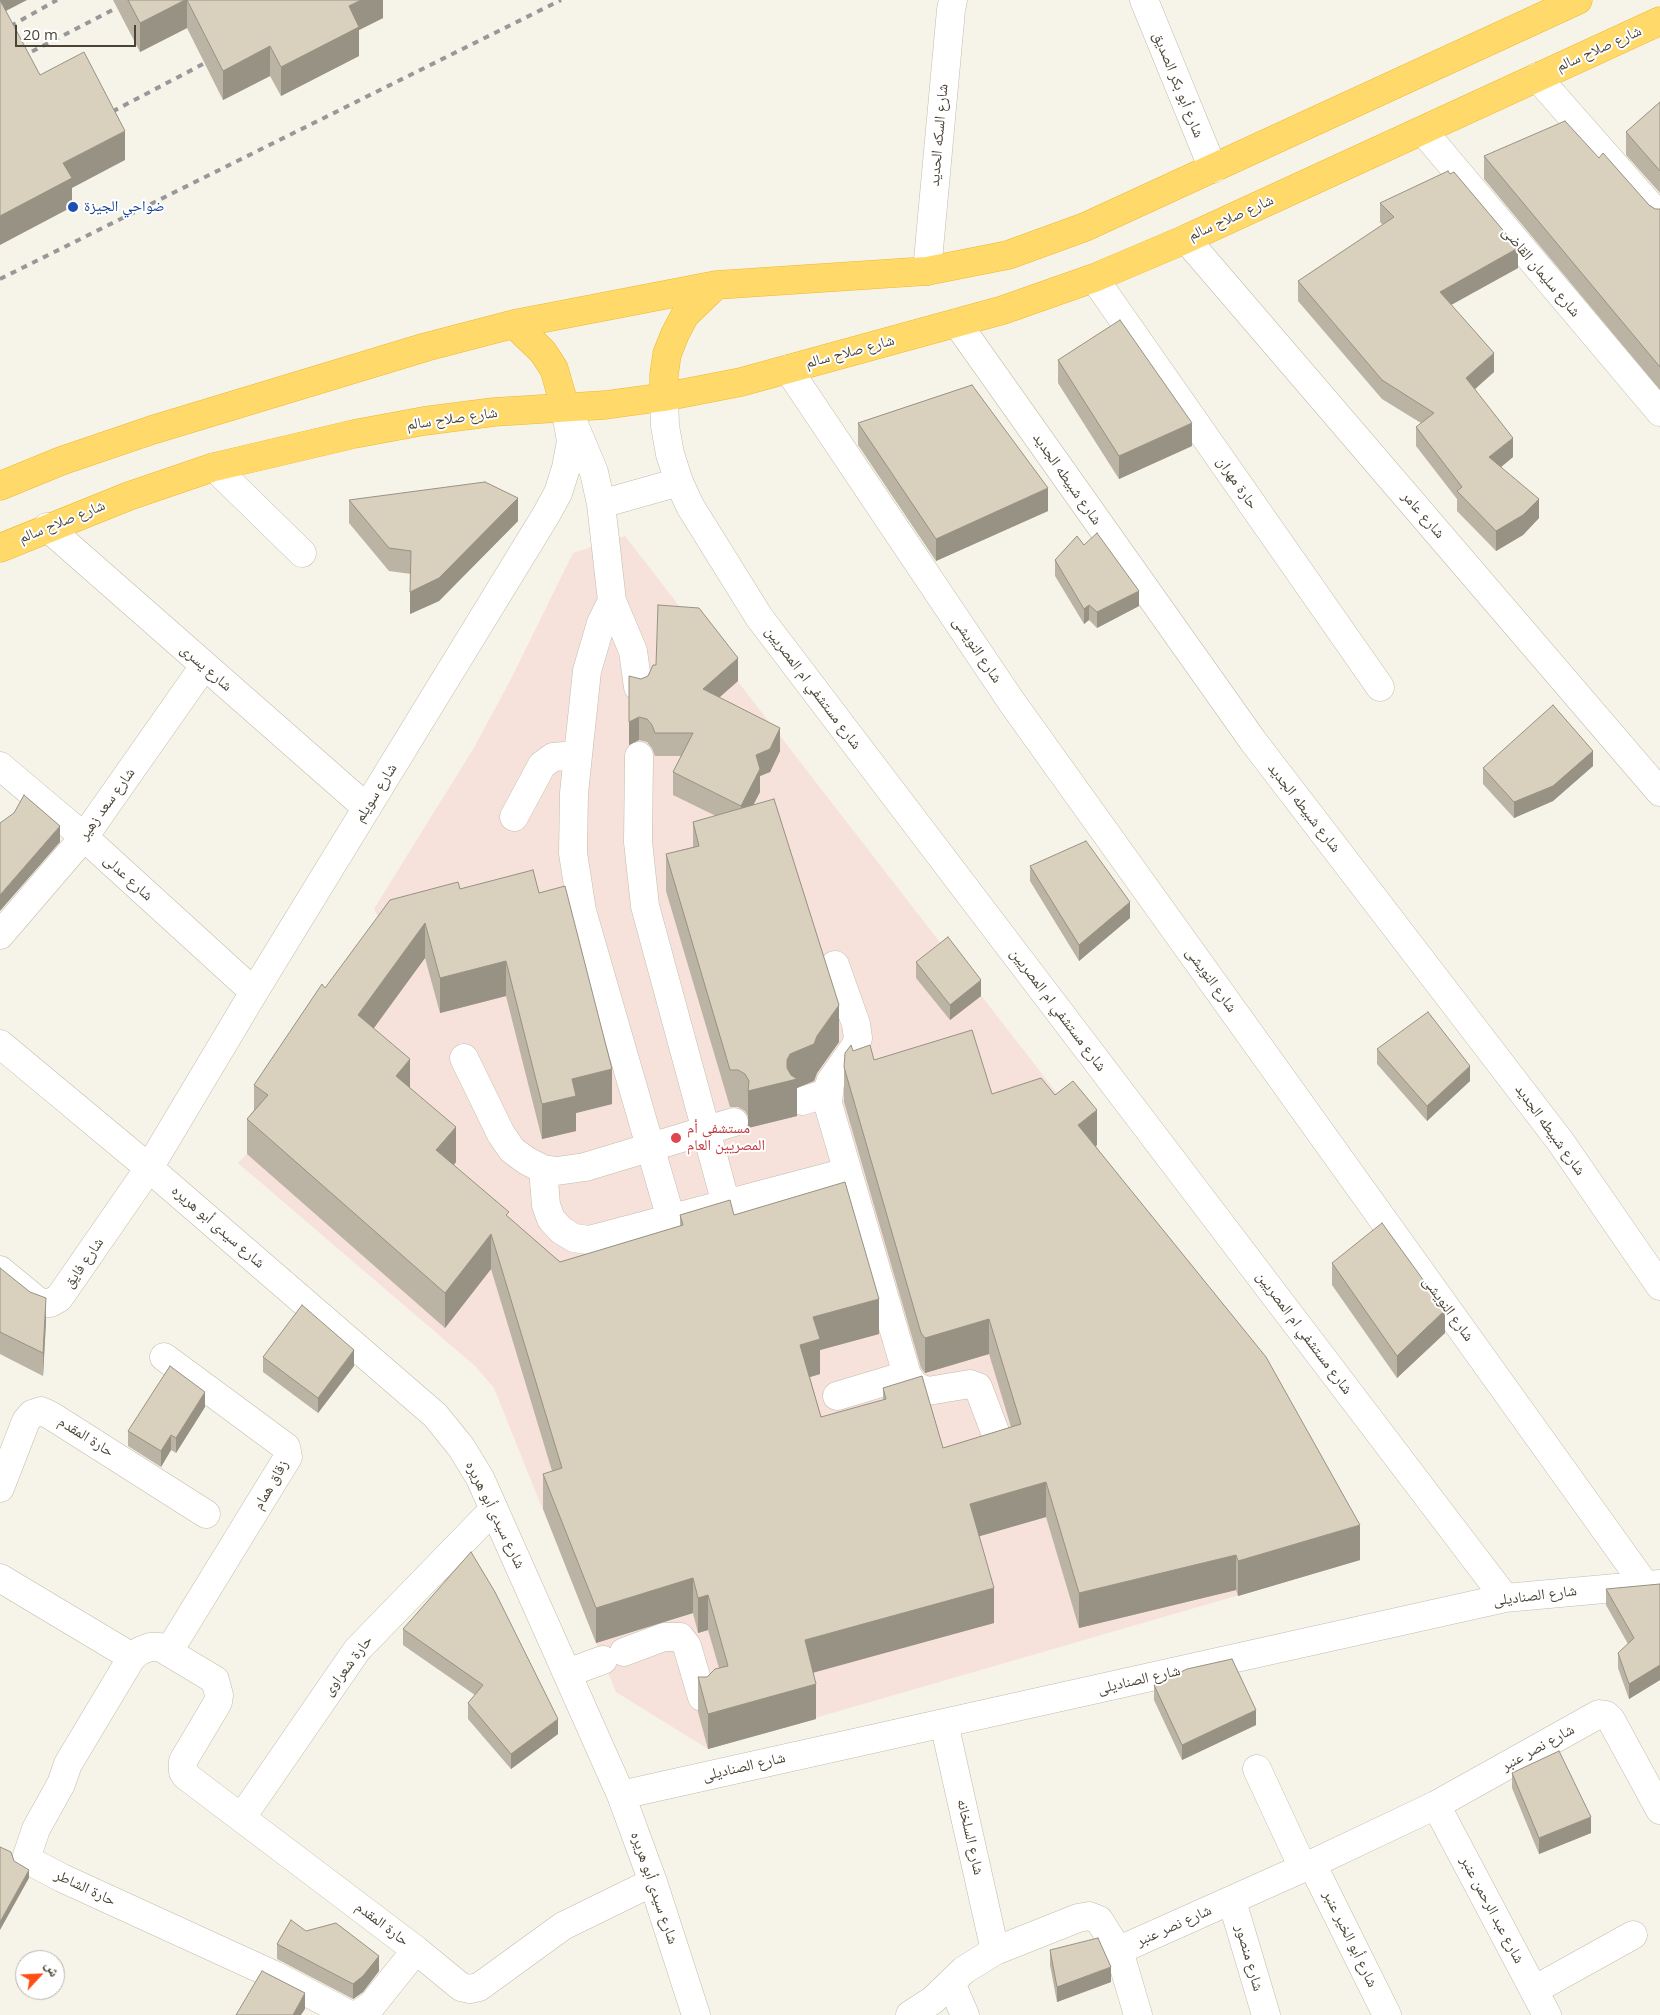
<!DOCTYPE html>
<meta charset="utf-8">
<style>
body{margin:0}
#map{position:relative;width:1660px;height:2015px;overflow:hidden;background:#f6f3e9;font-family:"Open Sans","Noto Naskh Arabic",sans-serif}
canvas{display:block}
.north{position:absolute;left:15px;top:1950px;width:50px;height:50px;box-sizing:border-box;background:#fff;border:1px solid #b7b4af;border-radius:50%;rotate:65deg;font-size:14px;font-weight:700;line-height:20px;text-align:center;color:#4b4436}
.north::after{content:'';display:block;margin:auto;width:18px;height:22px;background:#ff4d17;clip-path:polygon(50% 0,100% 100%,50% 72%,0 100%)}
.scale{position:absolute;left:15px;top:25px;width:121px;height:22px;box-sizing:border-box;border:2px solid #4b4436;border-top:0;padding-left:6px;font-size:15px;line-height:18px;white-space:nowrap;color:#4b4436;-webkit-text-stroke:4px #fff;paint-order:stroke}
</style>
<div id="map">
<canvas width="1660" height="2015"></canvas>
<div class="north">ش</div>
<div class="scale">20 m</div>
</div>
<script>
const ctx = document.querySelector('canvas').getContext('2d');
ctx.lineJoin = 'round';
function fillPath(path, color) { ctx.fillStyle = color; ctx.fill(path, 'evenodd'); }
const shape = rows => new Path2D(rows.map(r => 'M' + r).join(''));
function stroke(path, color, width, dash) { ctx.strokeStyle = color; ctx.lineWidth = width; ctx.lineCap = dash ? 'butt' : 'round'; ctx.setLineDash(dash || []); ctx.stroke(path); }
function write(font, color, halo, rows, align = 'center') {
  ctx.font = font + ' "Open Sans","Noto Naskh Arabic",sans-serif'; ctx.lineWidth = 4; ctx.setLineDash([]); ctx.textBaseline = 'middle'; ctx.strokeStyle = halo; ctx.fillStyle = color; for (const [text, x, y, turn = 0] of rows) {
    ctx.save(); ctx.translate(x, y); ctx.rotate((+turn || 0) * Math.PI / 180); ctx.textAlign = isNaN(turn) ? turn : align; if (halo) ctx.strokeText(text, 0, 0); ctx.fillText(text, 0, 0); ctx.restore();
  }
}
fillPath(shape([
 [625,536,1097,1145,1079,1159,1264,1389,1360,1560,708,1749,616,1692,494,1388,475,1366,238,1163,247,1154,389,936,374,909,475,746,511,679,573,553]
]), '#f7e1db');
const minor = shape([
 [1144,0,1213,169],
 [1537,77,1660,217],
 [1423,131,1660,412],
 [1186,239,1660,792],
 [927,271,951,10,953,0],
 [1094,278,1380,687],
 [957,323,1253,741,1560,1141,1660,1286],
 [788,369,1011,701,1645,1585],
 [664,397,665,426,670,454,679,482,690,506,759,617,1505,1598],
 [573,422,594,472,601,504,612,601,633,651,638,687],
 [214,467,302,553],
 [601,504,679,482],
 [47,527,367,808],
 [612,601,601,623,587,671,574,793,573,853,582,911,671,1219],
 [639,756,638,842,645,906,726,1204],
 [0,766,84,837,254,992],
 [514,817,542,765,553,757,577,755],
 [0,935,84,837,204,666],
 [835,965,856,1024,858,1038,856,1045,830,1082,828,1104,907,1375,915,1386,928,1391,970,1384,978,1387,1000,1445],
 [0,1044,149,1168,435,1415,461,1447,480,1478,621,1795,653,1882,696,2015],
 [464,1058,501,1134,512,1150,527,1161,543,1169,557,1171,585,1167,734,1122],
 [802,1101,828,1093],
 [543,1169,546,1205,551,1219,561,1230,574,1238,589,1240,847,1172],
 [0,1270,40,1303,50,1303,59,1298,149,1168,254,992,546,515,558,493,566,468,571,441,565,407],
 [164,1357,286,1447,288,1457,169,1651],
 [837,1396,907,1375],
 [0,1488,26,1421,32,1414,41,1411,50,1415,206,1514],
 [0,1578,132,1657],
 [624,1652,664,1637,680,1637,687,1646,702,1697],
 [567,1673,603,1660],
 [944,1723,995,1951],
 [1257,1769,1303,1868],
 [621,1795,1505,1598,1660,1584],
 [1436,1805,1547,2015],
 [242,1817,357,1650,494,1509],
 [1312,1864,1387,2015],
 [1232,1901,1266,2015],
 [1118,1947,1138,2015],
 [951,1983,965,2015],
 [1534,1990,1633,1935],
 [350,2015,274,1975,62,1878,26,1859,36,1829,61,1784,68,1764,132,1657,140,1651,150,1647,160,1647,215,1680,219,1695,218,1702,183,1761,183,1772,186,1776,416,1950,461,1987,470,1989,479,1987,563,1926,653,1882],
 [357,2015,372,2005,416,1950],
 [910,2015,933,2000,964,1970,995,1951,1078,1918,1089,1916,1099,1920,1114,1944,1124,1948,1303,1868,1436,1805,1599,1714,1606,1715,1611,1720,1660,1810]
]);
const highway = shape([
 [514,324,543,352,554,369,565,407],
 [664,397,664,375,667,354,675,334,685,315,716,285],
 [0,486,61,461,152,430,426,347,514,324,716,285,927,271,1008,255,1085,227,1578,0],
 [0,548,129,496,214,467,354,434,424,421,494,412,605,405,664,397,741,382,1003,310,1094,278,1186,239,1660,21]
]);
stroke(minor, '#c3bcaa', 29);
stroke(highway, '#efb72a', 29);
stroke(minor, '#fff', 28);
stroke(highway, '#ffda6b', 28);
stroke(shape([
 [0,32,57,0],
 [0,68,132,0],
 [102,117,205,63],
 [0,279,561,0]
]), '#989898', 4, [6, 6]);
fillPath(shape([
 [113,0,383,0,383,18,359,30,359,56,281,96,270,76,223,100,187,28,140,52],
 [1660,102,1660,193,1626,155,1626,132],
 [1484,156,1599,158,1649,205,1655,209,1660,209,1660,390,1484,179],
 [1380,203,1518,268,1451,305,1494,372,1475,389,1513,457,1501,467,1539,518,1523,535,1496,551,1457,511,1457,499,1416,446,1416,427,1421,423,1382,399,1298,301,1298,281,1383,225,1380,222],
 [1058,360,1192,446,1119,479,1058,383],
 [858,423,1048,511,936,561,858,445],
 [349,500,518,521,439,601,410,614,411,574,389,571,349,523],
 [1084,545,1139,606,1097,628,1089,620,1084,624,1055,576,1055,560],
 [641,679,738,681,719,697,780,751,770,772,760,776,760,792,753,805,839,1042,817,1073,814,1081,797,1088,797,1116,748,1128,748,1116,745,1111,738,1107,730,1107,666,891,666,854,693,847,693,822,716,816,673,795,673,772,681,756,655,756,652,748,647,742,639,740,629,745],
 [1593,766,1553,801,1514,818,1483,784,1483,768],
 [1030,866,1130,918,1079,961,1030,881],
 [460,889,539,893,612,1104,576,1113,576,1131,542,1139,506,996,440,1013,425,958,373,1028,456,1162,454,1165,509,1218,560,1262,680,1226,680,1215,734,1215,879,1334,820,1350,820,1374,810,1377,821,1417,883,1400,883,1388,943,1448,1011,1427,989,1354,925,1373,921,1368,844,1102,844,1067,853,1051,874,1060,992,1094,1097,1145,1096,1146,1360,1560,1238,1596,1236,1590,1079,1628,1046,1517,979,1536,994,1623,813,1672,816,1719,708,1749,698,1712,698,1677,707,1677,719,1668,708,1630,698,1633,693,1613,596,1643,543,1509,543,1474,552,1471,491,1269,445,1328,247,1154,247,1119,254,1110,254,1085,325,988],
 [916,962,981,996,950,1020,916,978],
 [1377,1049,1470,1081,1427,1121,1377,1064],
 [1332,1263,1445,1333,1397,1378,1332,1285],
 [0,1268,46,1321,43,1376,0,1354],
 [263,1357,354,1366,318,1413,263,1372],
 [205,1407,176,1453,171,1450,161,1467,128,1446,128,1431],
 [1660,1584,1660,1680,1629,1699,1618,1668,1618,1653,1628,1644,1606,1605,1606,1589],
 [403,1629,558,1734,511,1769,468,1719,468,1703,475,1695,403,1645],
 [1154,1685,1256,1725,1182,1760,1154,1700],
 [1512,1773,1591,1833,1539,1854,1512,1788],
 [306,1931,379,1971,363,1992,353,1999,277,1959,277,1944],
 [1050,1950,1111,1982,1057,2002,1050,1965]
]), '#bbb3a3');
fillPath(shape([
 [0,0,27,0,0,14],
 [185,0,187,0,187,28,140,52,140,23],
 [361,0,383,0,383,18,359,30,359,56,281,96,281,67,349,6],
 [270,46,270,76,223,100,223,71],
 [125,131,125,160,72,188,72,207,0,245,0,216,63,163],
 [1518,248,1518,268,1440,311,1440,292],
 [1494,353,1494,372,1466,397,1466,378],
 [1192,423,1192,446,1119,479,1119,456],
 [1513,438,1513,457,1489,477,1489,457],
 [1048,488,1048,511,936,561,936,539],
 [518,498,518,521,439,601,410,614,410,592],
 [1539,499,1539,518,1523,535,1496,551,1496,531],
 [1139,591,1139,606,1097,628,1097,612],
 [1089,605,1089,620,1084,624,1084,609],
 [738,658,738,681,703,712,703,689],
 [639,717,639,740,629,745,629,722],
 [780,728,780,751,770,772,760,776,760,792,741,829,741,806,756,755],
 [1593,751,1593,766,1553,801,1514,818,1514,802],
 [60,826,60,842,0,911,0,895],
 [1130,902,1130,918,1079,961,1079,945],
 [425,923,425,958,358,1050,358,1015],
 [506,961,506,996,440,1013,440,978],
 [981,980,981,996,950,1020,950,1005],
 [839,1005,839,1042,817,1073,814,1081,797,1088,797,1116,748,1128,748,1091,787,1060,790,1054,817,1036],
 [410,1059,410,1094,396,1076],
 [1470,1066,1470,1081,1427,1121,1427,1106],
 [612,1069,612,1104,576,1113,576,1131,542,1139,542,1104,572,1079],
 [1097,1110,1097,1145,1078,1160,1078,1125],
 [456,1127,456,1162,436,1185,436,1150],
 [491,1234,491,1269,445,1328,445,1293],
 [46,1298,46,1321,43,1376,43,1353],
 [879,1299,879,1334,820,1350,820,1374,800,1380,800,1345,813,1317],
 [1445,1310,1445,1333,1397,1378,1397,1356],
 [989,1319,989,1354,925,1373,925,1338],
 [354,1350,354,1366,318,1413,318,1398],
 [205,1392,205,1407,176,1453,176,1438],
 [171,1435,171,1450,161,1467,161,1451],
 [1046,1482,1046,1517,970,1539,970,1504],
 [1360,1525,1360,1560,1238,1596,1238,1561],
 [1236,1555,1236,1590,1079,1628,1079,1593],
 [693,1578,693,1613,596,1643,596,1608],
 [994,1588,994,1623,805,1675,805,1640],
 [708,1595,708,1630,698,1633,698,1598],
 [1660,1665,1660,1680,1629,1699,1629,1684],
 [816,1684,816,1719,708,1749,708,1714],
 [1256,1710,1256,1725,1182,1760,1182,1745],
 [558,1719,558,1734,511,1769,511,1754],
 [1591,1817,1591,1833,1539,1854,1539,1838],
 [29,1870,29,1878,0,1930,0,1922],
 [379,1956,379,1971,363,1992,353,1999,353,1984],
 [1111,1967,1111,1982,1057,2002,1057,1987],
 [305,1993,305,2009,301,2015,293,2015]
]), '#989284');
const building = shape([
 [0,0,40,75,84,52,125,131,63,163,72,178,0,216,0,0],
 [128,0,185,0,140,23,128,0],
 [187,0,361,0,349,6,359,27,281,67,270,46,223,71,187,0],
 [1660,102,1660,171,1626,132,1660,102],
 [1565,121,1599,158,1603,153,1649,205,1655,209,1660,209,1660,367,1484,156,1565,121],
 [1448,171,1450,174,1454,172,1518,248,1440,292,1494,353,1466,378,1513,438,1489,457,1539,499,1523,515,1496,531,1457,491,1462,487,1416,427,1434,413,1382,380,1298,281,1394,217,1380,203,1448,171],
 [1120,320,1192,423,1119,456,1058,360,1120,320],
 [972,385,1048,488,936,539,858,423,972,385],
 [485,482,518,498,439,578,410,592,411,551,389,548,349,500,485,482],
 [1097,533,1139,591,1097,612,1089,605,1084,609,1055,560,1077,536,1084,545,1097,533],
 [658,605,699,608,738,658,703,689,780,728,770,749,756,755,760,769,741,806,673,772,693,733,655,733,652,725,647,719,639,717,629,722,629,676,641,679,648,676,653,665,656,665,658,605],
 [1553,705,1593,751,1553,786,1514,802,1483,768,1553,705],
 [24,795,60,826,0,895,0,823,14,813,24,795],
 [774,799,839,1005,817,1036,814,1044,790,1054,787,1060,787,1068,791,1075,797,1079,748,1091,749,1081,745,1074,738,1070,730,1070,666,854,699,846,693,822,774,799],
 [1086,841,1130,902,1079,945,1030,866,1086,841],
 [533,870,539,893,565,886,612,1069,572,1079,576,1096,542,1104,506,961,440,978,425,923,358,1015,410,1059,396,1076,456,1127,436,1150,509,1212,506,1215,560,1262,683,1225,680,1215,730,1200,734,1215,845,1182,879,1299,813,1317,820,1339,800,1345,821,1417,886,1399,883,1388,922,1376,943,1448,1021,1424,989,1319,925,1338,921,1333,844,1067,845,1053,851,1045,853,1051,870,1045,874,1060,972,1030,992,1094,1041,1078,1055,1095,1073,1081,1097,1110,1078,1125,1266,1357,1360,1525,1238,1561,1236,1555,1079,1593,1046,1482,970,1504,994,1588,805,1640,816,1684,708,1714,698,1677,707,1677,715,1669,728,1666,708,1595,698,1598,693,1578,596,1608,543,1474,562,1468,491,1234,445,1293,247,1119,268,1095,254,1085,322,984,325,988,390,900,458,882,460,889,533,870],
 [948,937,981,980,950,1005,916,962,948,937],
 [1428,1012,1470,1066,1427,1106,1377,1049,1428,1012],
 [1382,1223,1445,1310,1397,1356,1332,1263,1382,1223],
 [0,1268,30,1292,46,1298,43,1353,0,1332,0,1268],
 [302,1305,354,1350,318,1398,263,1357,302,1305],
 [170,1366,205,1392,176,1438,171,1435,161,1451,128,1431,170,1366],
 [471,1552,495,1592,558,1719,511,1754,468,1703,483,1685,403,1629,471,1552],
 [1660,1584,1660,1665,1629,1684,1618,1653,1634,1638,1606,1589,1660,1584],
 [1232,1659,1256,1710,1182,1745,1154,1685,1187,1669,1232,1659],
 [1559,1751,1591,1817,1539,1838,1512,1773,1559,1751],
 [0,1847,11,1852,14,1861,29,1870,0,1922,0,1847],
 [291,1920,306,1931,336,1923,379,1956,363,1976,353,1984,277,1944,291,1920],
 [1098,1938,1111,1967,1057,1987,1050,1950,1098,1938],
 [262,1971,305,1993,293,2015,236,2015,262,1971]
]);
fillPath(building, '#d9d0bd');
stroke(building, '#989284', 1);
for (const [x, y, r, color] of [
 [73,207,6,"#1a4fb4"],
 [676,1138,6,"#e0444e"]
]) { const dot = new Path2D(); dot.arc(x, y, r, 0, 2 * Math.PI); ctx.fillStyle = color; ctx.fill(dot); stroke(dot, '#fff', 2); }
write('15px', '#4b4436', '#fff', [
 ["شارع صلاح سالم",1599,49,-24],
 ["شارع أبو بكر الصديق",1178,85,68],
 ["شارع السكه الحديد",939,135,-85],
 ["شارع صلاح سالم",1231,218,-24],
 ["شارع سليمان القاضى",1541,272,50],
 ["شارع صلاح سالم",850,352,-15],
 ["شارع صلاح سالم",452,419,-8],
 ["شارع شبيطه الجديد",1067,479,55],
 ["حارة مهران",1237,483,55],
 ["شارع عامر",1423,515,49],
 ["شارع صلاح سالم",62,522,-22],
 ["شارع النويشى",977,650,56],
 ["شارع يسرى",206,668,41],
 ["شارع مستشفي ام المصريين",813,688,53],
 ["شارع سويلم",376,793,-58],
 ["شارع سعد زهير",107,804,-54],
 ["شارع شبيطه الجديد",1304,808,52],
 ["شارع عدلى",128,878,42],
 ["شارع النويشى",1211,980,54],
 ["شارع مستشفي ام المصريين",1058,1010,53],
 ["شارع شبيطه الجديد",1550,1130,54],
 ["شارع سيدى أبو هريره",218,1227,41],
 ["شارع فايق",84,1263,-55],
 ["شارع النويشى",1448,1309,54],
 ["شارع مستشفي ام المصريين",1304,1333,53],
 ["حارة المقدم",86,1437,32],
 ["زقاق همام",271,1485,-60],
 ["شارع سيدى أبو هريره",495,1515,64],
 ["شارع الصناديلى",1535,1596,-7],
 ["حارة شعراوى",348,1666,-53],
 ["شارع الصناديلى",1139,1680,-13],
 ["شارع نصر عنبر",1538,1748,-29],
 ["شارع الصناديلى",744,1767,-13],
 ["شارع السلخانه",970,1837,77],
 ["حارة الشاطر",85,1888,25],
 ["شارع سيدى أبو هريره",654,1888,71],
 ["شارع عبد الرحمن عنبر",1492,1910,62],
 ["حارة المقدم",382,1924,37],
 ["شارع نصر عنبر",1174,1926,-24],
 ["شارع أبو الخير عنبر",1350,1939,64],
 ["شارع منصور",1249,1958,74]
]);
write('15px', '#164399', '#fff', [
 ["ضواحي الجيزة",84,207]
], 'left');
write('15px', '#be3a42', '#fff', [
 ["مستشفى أم",687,1129],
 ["المصريين العام",687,1146]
], 'left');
</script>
